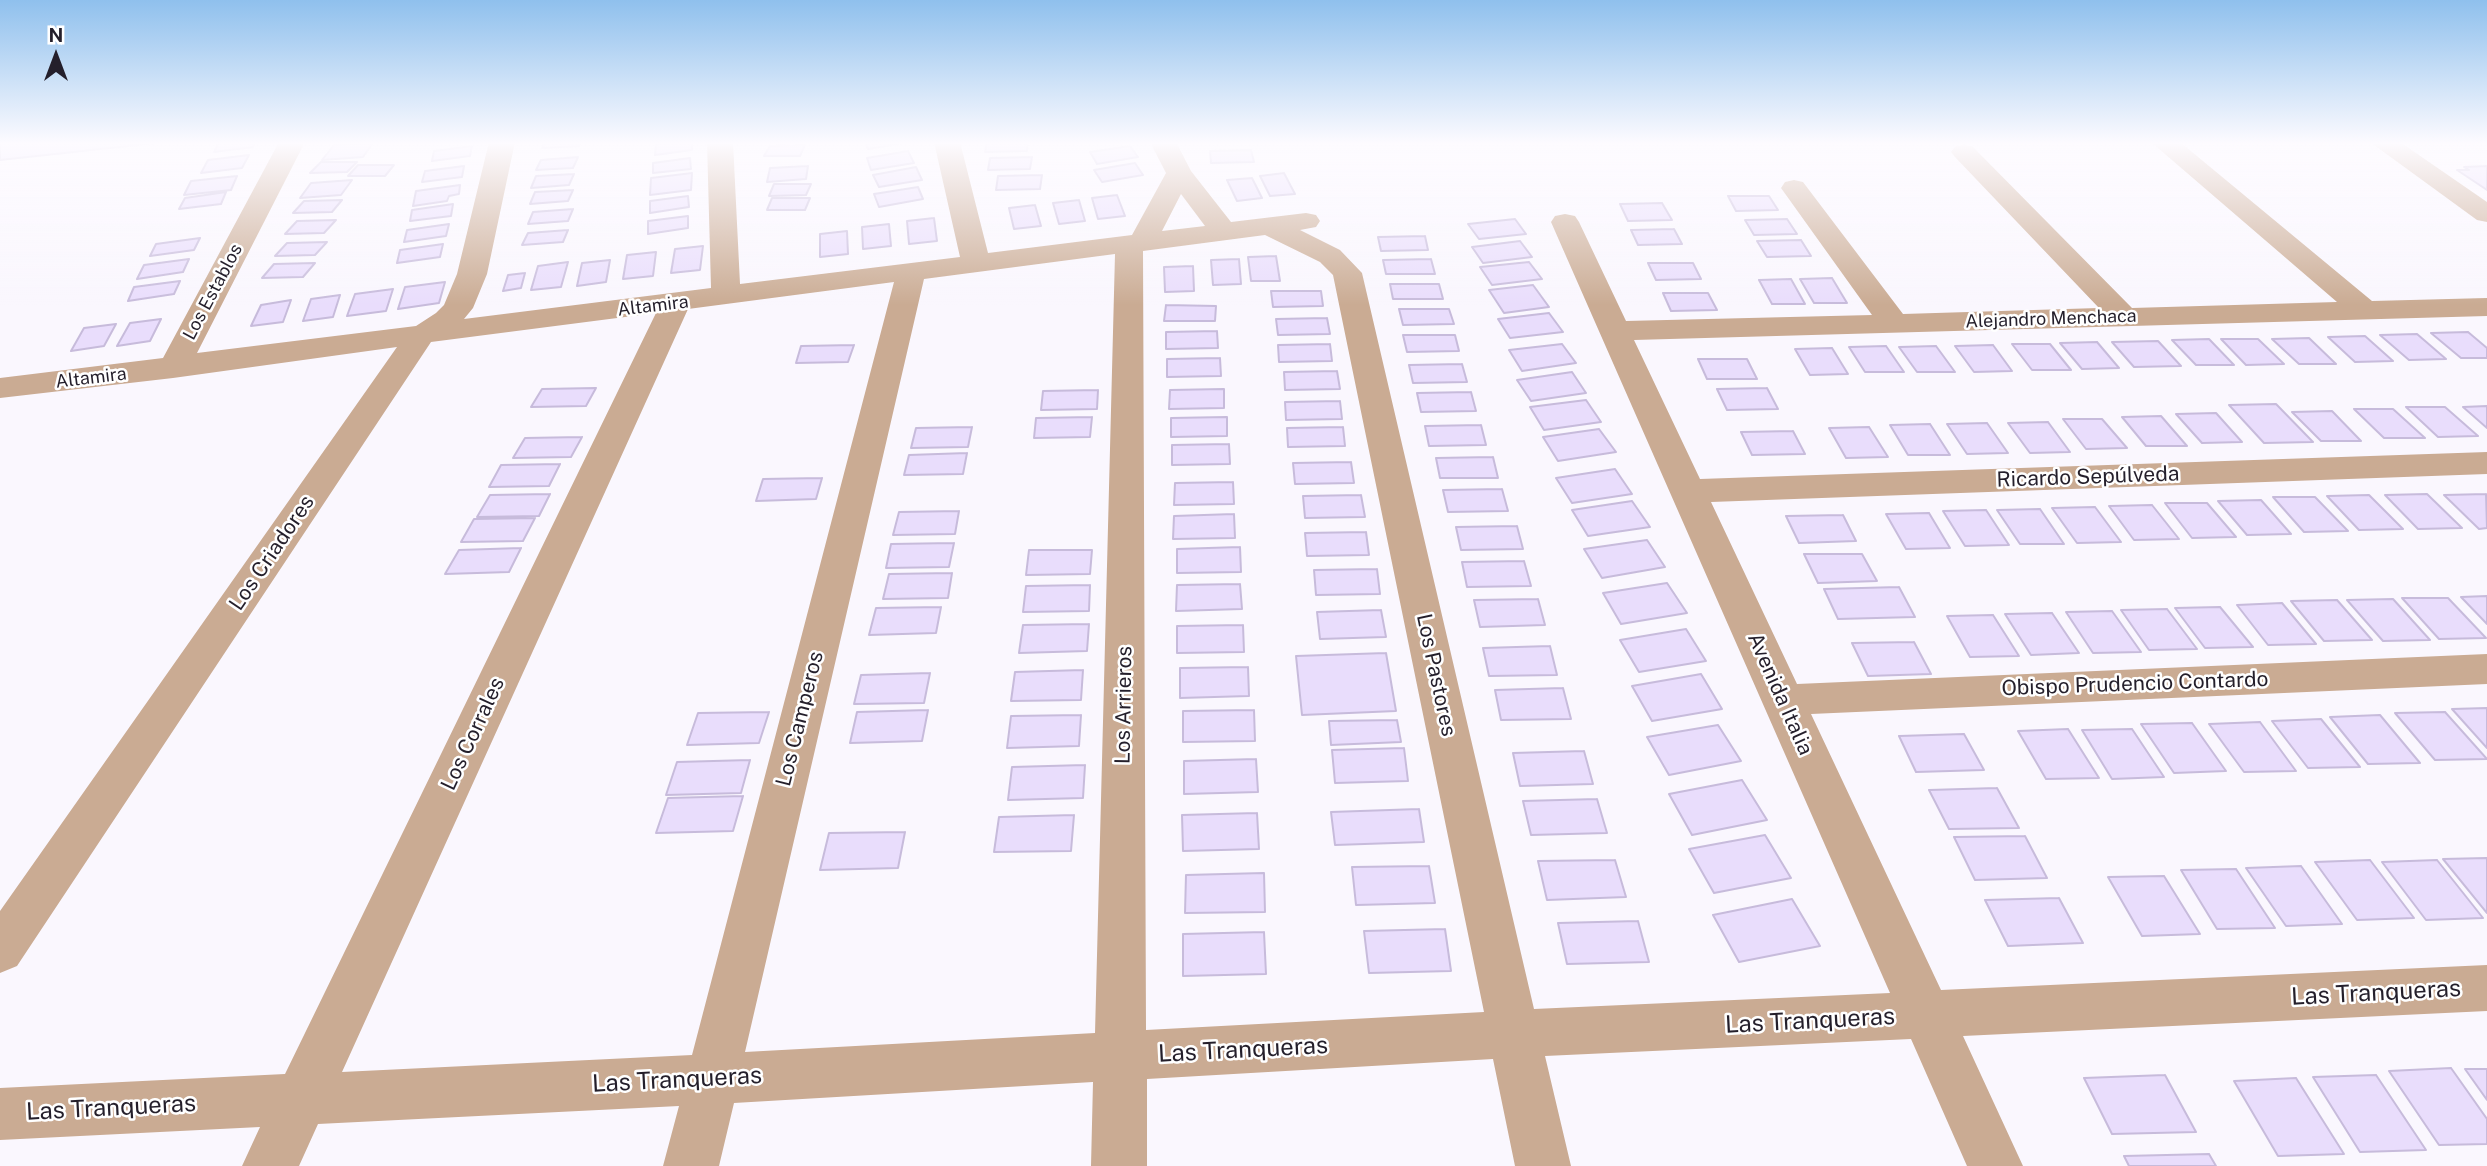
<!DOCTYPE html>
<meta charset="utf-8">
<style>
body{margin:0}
#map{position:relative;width:2487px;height:1166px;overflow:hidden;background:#faf7fe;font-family:"Public Sans",sans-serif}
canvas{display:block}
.north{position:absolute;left:21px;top:21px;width:70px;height:70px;-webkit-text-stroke:5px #fff;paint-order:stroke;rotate:0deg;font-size:19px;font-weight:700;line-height:28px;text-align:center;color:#241f2b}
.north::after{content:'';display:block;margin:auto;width:24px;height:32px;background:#241f2b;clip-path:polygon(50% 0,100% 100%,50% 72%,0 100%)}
</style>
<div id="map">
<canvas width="2487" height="1166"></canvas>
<div class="north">N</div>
</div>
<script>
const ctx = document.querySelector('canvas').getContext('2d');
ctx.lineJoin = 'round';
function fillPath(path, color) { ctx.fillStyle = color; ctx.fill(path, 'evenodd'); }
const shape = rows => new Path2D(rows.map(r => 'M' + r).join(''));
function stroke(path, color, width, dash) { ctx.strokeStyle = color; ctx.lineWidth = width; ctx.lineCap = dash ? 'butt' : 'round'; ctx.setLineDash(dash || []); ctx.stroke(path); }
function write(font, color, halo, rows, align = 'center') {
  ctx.font = font + ' "Public Sans",sans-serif'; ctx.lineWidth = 5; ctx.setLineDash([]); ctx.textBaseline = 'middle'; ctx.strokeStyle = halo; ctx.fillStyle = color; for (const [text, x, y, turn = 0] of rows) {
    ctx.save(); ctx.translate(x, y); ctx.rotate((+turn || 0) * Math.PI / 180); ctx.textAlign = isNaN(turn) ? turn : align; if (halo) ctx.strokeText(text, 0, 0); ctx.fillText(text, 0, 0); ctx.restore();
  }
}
const building = shape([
 [0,142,165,142,0,160,0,142],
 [219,142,255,142,253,147,214,152,219,142],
 [545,142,580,142,579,146,542,148,545,142],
 [673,142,692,142,692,150,655,155,656,144,673,142],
 [865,142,909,142,868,149,865,142],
 [987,142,1028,142,1027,151,985,152,987,142],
 [373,143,363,157,322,160,334,145,373,143],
 [805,145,800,156,764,156,770,146,805,145],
 [472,146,470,156,432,161,434,151,472,146],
 [1130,146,1138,157,1097,164,1090,152,1130,146],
 [1251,150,1254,162,1211,163,1210,151,1251,150],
 [908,151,914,163,871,170,867,158,908,151],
 [249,155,242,168,201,173,208,160,249,155],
 [578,157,573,168,536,170,541,160,578,157],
 [1032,157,1030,169,988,170,990,158,1032,157],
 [690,158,691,169,653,173,653,163,690,158],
 [321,162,357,162,347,172,310,173,321,162],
 [1135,163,1143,175,1102,182,1094,170,1135,163],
 [358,165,394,165,385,176,348,176,358,165],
 [464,166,462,177,422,182,425,171,464,166],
 [808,166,806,179,767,182,770,168,808,166],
 [2487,166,2487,190,2457,170,2469,170,2464,167,2487,166],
 [916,167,922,180,879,187,873,175,916,167],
 [692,173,691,190,650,195,651,178,692,173],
 [1284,173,1295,194,1270,196,1260,176,1284,173],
 [574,174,569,185,531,188,536,176,574,174],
 [1042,175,1040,189,996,190,998,176,1042,175],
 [237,176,231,190,184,195,191,181,237,176],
 [1252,178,1262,198,1237,201,1227,180,1252,178],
 [352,180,341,195,300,198,311,183,352,180],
 [774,184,811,184,806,195,769,196,774,184],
 [460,185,459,194,449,196,447,201,413,206,416,191,460,185],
 [918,187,923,199,879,207,874,194,918,187],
 [573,190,568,201,530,204,535,192,573,190],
 [226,192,221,204,179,209,185,198,226,192],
 [1117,195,1125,216,1098,219,1092,198,1117,195],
 [688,196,689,207,650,213,650,201,688,196],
 [1728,196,1769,196,1778,210,1736,211,1728,196],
 [772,198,810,198,805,210,767,210,772,198],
 [342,200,332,212,293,213,304,201,342,200],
 [1079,200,1085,221,1059,224,1053,203,1079,200],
 [1662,203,1672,220,1628,221,1620,204,1662,203],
 [453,204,451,216,410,221,412,210,453,204],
 [1035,205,1041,226,1014,229,1009,208,1035,205],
 [573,209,568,221,528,224,533,212,573,209],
 [688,216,688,228,648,234,648,221,688,216],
 [934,218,937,241,909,244,907,221,934,218],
 [1515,219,1526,234,1479,239,1468,224,1515,219],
 [1787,219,1797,234,1754,235,1745,220,1787,219],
 [336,220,324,233,285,234,297,221,336,220],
 [449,224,446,236,404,242,407,230,449,224],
 [889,224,891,246,863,249,862,227,889,224],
 [1674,229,1682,244,1638,245,1631,230,1674,229],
 [568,230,563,242,522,245,528,233,568,230],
 [847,231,848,254,820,257,820,234,847,231],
 [1425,236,1428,250,1381,251,1378,237,1425,236],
 [200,238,194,250,150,256,156,244,200,238],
 [1801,240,1811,256,1767,257,1757,241,1801,240],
 [1520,241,1532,257,1483,263,1472,247,1520,241],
 [327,242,315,255,275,256,287,243,327,242],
 [443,244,440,257,397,263,400,250,443,244],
 [703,246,700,270,671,273,675,249,703,246],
 [656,252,653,276,623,279,627,255,656,252],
 [1276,256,1280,281,1251,281,1248,257,1276,256],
 [189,259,183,272,137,279,144,265,189,259],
 [1239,259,1241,284,1213,285,1211,260,1239,259],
 [1431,259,1435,274,1386,274,1383,260,1431,259],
 [610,260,606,282,577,286,582,263,610,260],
 [568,262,561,287,531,290,538,266,568,262],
 [1529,262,1542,279,1492,285,1480,267,1529,262],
 [315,263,303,277,262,278,274,264,315,263],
 [1648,263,1693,263,1701,279,1656,280,1648,263],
 [1193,266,1194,291,1165,292,1164,267,1193,266],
 [525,273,521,288,503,291,508,275,525,273],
 [1832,278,1847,303,1814,303,1800,279,1832,278],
 [1791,279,1805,304,1772,304,1759,280,1791,279],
 [180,281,174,294,128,301,134,287,180,281],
 [445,282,439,303,398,309,405,287,445,282],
 [1390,284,1439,284,1443,299,1393,299,1390,284],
 [1533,285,1549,307,1504,313,1489,290,1533,285],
 [393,289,386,311,347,316,355,294,393,289],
 [1271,291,1321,291,1323,306,1273,307,1271,291],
 [1663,293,1708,293,1717,310,1671,311,1663,293],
 [340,295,333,317,303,321,311,299,340,295],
 [291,300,283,322,251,326,261,305,291,300],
 [1166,305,1216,306,1215,321,1164,321,1166,305],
 [1399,309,1449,309,1454,324,1403,325,1399,309],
 [1549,313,1563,332,1510,338,1498,319,1549,313],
 [1327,318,1330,334,1278,335,1276,319,1327,318],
 [161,319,150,341,117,346,130,323,161,319],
 [116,324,104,346,71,351,84,328,116,324],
 [1217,331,1218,348,1166,349,1166,332,1217,331],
 [2468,332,2487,348,2487,358,2461,358,2431,333,2468,332],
 [2417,334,2446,359,2409,360,2380,335,2417,334],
 [1403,335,1455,335,1459,351,1407,352,1403,335],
 [2365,336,2393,361,2355,362,2328,337,2365,336],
 [2309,338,2336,364,2299,364,2272,339,2309,338],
 [2209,339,2234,365,2196,365,2172,340,2209,339],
 [2221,339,2258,339,2284,364,2246,365,2221,339],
 [2158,341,2181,366,2134,367,2112,342,2158,341],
 [2097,342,2119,368,2082,369,2060,343,2097,342],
 [1330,344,1332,361,1279,362,1278,345,1330,344],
 [1562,344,1576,363,1522,371,1509,350,1562,344],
 [2012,344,2050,344,2071,370,2032,370,2012,344],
 [854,345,848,362,796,363,801,346,854,345],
 [1993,345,2012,371,1974,372,1955,346,1993,345],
 [1886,346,1904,372,1865,372,1849,347,1886,346],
 [1936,346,1955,372,1917,372,1899,347,1936,346],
 [1832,348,1848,374,1810,375,1795,349,1832,348],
 [1220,358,1221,376,1167,377,1167,359,1220,358],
 [1698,359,1747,359,1757,379,1707,379,1698,359],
 [1462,364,1467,382,1413,383,1409,365,1462,364],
 [1337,371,1340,389,1285,390,1284,372,1337,371],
 [1572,372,1586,393,1531,401,1517,380,1572,372],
 [596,388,586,406,531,407,542,389,596,388],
 [1767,388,1778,409,1727,410,1717,389,1767,388],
 [1224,389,1224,408,1169,409,1170,390,1224,389],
 [1098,390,1097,409,1041,410,1043,391,1098,390],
 [1471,392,1476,411,1421,412,1417,393,1471,392],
 [1586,400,1601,422,1544,430,1530,407,1586,400],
 [1340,401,1342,419,1286,420,1285,402,1340,401],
 [2276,404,2313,442,2264,443,2229,405,2276,404],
 [2487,406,2487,428,2463,407,2487,406],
 [2406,407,2445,407,2478,436,2438,437,2406,407],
 [2354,409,2393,409,2425,438,2384,438,2354,409],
 [2332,411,2361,441,2321,441,2292,412,2332,411],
 [2216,413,2242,442,2202,443,2176,414,2216,413],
 [2161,416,2187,446,2146,446,2122,417,2161,416],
 [1092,417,1090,437,1034,438,1036,418,1092,417],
 [1227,417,1227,436,1171,437,1171,418,1227,417],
 [2063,419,2102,419,2127,448,2086,449,2063,419],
 [2048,422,2070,452,2030,453,2008,423,2048,422],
 [1987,423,2008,453,1967,454,1947,424,1987,423],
 [1930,424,1950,455,1908,455,1890,425,1930,424],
 [1481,425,1486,445,1429,446,1425,426,1481,425],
 [972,427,968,447,911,448,916,428,972,427],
 [1343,427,1345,446,1288,447,1287,428,1343,427],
 [1869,427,1888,457,1846,458,1829,428,1869,427],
 [1599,429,1616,452,1558,461,1543,437,1599,429],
 [1793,431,1805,454,1752,455,1741,432,1793,431],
 [582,437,571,457,513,458,525,438,582,437],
 [1229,444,1230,464,1172,465,1172,445,1229,444],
 [967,453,963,474,904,475,909,455,967,453],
 [1493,457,1498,478,1440,478,1436,458,1493,457],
 [1351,462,1354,483,1295,484,1293,463,1351,462],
 [560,464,549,486,489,487,501,465,560,464],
 [1615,469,1632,494,1572,503,1556,478,1615,469],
 [822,478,816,499,756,501,763,479,822,478],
 [1233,482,1234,504,1174,505,1175,483,1233,482],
 [1502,489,1508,511,1448,512,1443,490,1502,489],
 [550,494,539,516,477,517,490,495,550,494],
 [2427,494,2462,528,2418,529,2385,495,2427,494],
 [2486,494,2487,528,2479,529,2444,495,2486,494],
 [1361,495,1365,517,1305,518,1303,496,1361,495],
 [2369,495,2403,529,2359,530,2327,496,2369,495],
 [2273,497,2315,497,2348,531,2304,532,2273,497],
 [2261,500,2291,534,2247,535,2218,501,2261,500],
 [1632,501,1650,527,1588,536,1572,510,1632,501],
 [2165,503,2207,503,2236,537,2192,538,2165,503],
 [2152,505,2179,539,2134,540,2109,506,2152,505],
 [2095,507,2121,542,2077,543,2052,508,2095,507],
 [2040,509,2064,544,2020,544,1997,510,2040,509],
 [1986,510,2009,545,1965,546,1943,511,1986,510],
 [959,511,955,534,893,535,899,512,959,511],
 [1929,513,1950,548,1906,549,1886,514,1929,513],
 [1234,514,1235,538,1173,539,1174,516,1234,514],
 [1843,515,1856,541,1799,543,1786,516,1843,515],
 [535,518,523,541,461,542,474,519,535,518],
 [1517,526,1523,549,1461,550,1456,527,1517,526],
 [1366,532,1369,555,1307,556,1305,533,1366,532],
 [1647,540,1665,567,1602,578,1584,549,1647,540],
 [954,543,949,567,886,568,891,544,954,543],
 [1240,547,1241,572,1177,573,1177,549,1240,547],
 [521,548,509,572,445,574,459,550,521,548],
 [1029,550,1092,550,1090,574,1026,575,1029,550],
 [1804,554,1862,554,1877,581,1818,583,1804,554],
 [1524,561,1531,586,1467,587,1462,562,1524,561],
 [1377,569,1380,594,1316,595,1314,570,1377,569],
 [952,573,948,598,883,599,889,574,952,573],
 [1667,583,1687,613,1621,624,1603,593,1667,583],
 [1240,584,1242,609,1176,611,1177,585,1240,584],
 [1090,585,1089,611,1023,612,1026,586,1090,585],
 [1899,587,1915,617,1838,619,1824,589,1899,587],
 [2487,596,2487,624,2461,597,2487,596],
 [2402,598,2448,598,2486,638,2439,639,2402,598],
 [1538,599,1545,625,1480,627,1474,600,1538,599],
 [2393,599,2430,640,2383,641,2347,600,2393,599],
 [2337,600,2372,640,2324,641,2291,601,2337,600],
 [2282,603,2316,644,2268,645,2237,605,2282,603],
 [941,607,936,633,869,635,876,608,941,607],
 [2220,607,2253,647,2205,648,2175,608,2220,607],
 [2167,609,2197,649,2149,650,2121,610,2167,609],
 [1381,610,1386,637,1320,639,1317,612,1381,610],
 [2112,611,2141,652,2093,653,2066,612,2112,611],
 [2052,613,2079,653,2031,655,2005,614,2052,613],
 [1993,615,2019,656,1970,657,1947,616,1993,615],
 [1089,624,1087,651,1019,653,1023,625,1089,624],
 [1243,625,1244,652,1177,653,1177,626,1243,625],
 [1686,629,1706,661,1639,672,1620,640,1686,629],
 [1914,642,1931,674,1868,676,1852,643,1914,642],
 [1550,646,1557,675,1489,676,1483,648,1550,646],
 [1386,653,1396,711,1302,715,1296,656,1386,653],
 [1248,667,1249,696,1180,698,1180,668,1248,667],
 [1083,670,1081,700,1011,701,1015,672,1083,670],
 [930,673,924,703,854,704,861,675,930,673],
 [1701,674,1722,709,1652,721,1632,686,1701,674],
 [1563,688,1571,719,1501,720,1495,690,1563,688],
 [2487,708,2487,748,2452,709,2487,708],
 [928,710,922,741,850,743,857,712,928,710],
 [1254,710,1255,741,1183,742,1183,711,1254,710],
 [769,712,759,743,687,745,698,713,769,712],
 [2445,712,2487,759,2435,760,2395,713,2445,712],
 [1081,715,1079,746,1007,748,1011,716,1081,715],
 [2380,715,2420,763,2368,764,2330,717,2380,715],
 [2321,719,2360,767,2308,768,2272,721,2321,719],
 [1397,720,1401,742,1331,745,1329,721,1397,720],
 [2260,722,2296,771,2244,772,2209,724,2260,722],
 [2192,723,2226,771,2174,773,2141,724,2192,723],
 [1718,725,1741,761,1669,775,1647,737,1718,725],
 [2068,729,2099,778,2046,779,2018,731,2068,729],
 [2132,729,2164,777,2112,779,2082,730,2132,729],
 [1964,734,1984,770,1916,772,1899,736,1964,734],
 [1404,748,1408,781,1335,783,1332,750,1404,748],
 [1584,751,1593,784,1520,786,1513,753,1584,751],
 [1256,759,1258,792,1184,794,1184,761,1256,759],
 [750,760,741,793,666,795,677,762,750,760],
 [1085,765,1083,798,1008,800,1012,767,1085,765],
 [1742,780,1767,820,1692,835,1669,794,1742,780],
 [1997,788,2019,828,1949,829,1929,790,1997,788],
 [743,796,733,831,656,833,668,798,743,796],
 [1597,799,1607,833,1531,835,1523,801,1597,799],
 [1419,809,1424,842,1335,845,1331,812,1419,809],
 [1257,813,1259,849,1183,851,1182,815,1257,813],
 [1074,815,1071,851,994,852,999,817,1074,815],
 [905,832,898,868,820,870,829,833,905,832],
 [1765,835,1791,878,1714,893,1689,849,1765,835],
 [2025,836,2047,878,1975,880,1954,837,2025,836],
 [2487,858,2487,913,2443,859,2487,858],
 [1615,860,1626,897,1547,900,1538,861,1615,860],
 [2370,860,2414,918,2357,920,2315,862,2370,860],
 [2437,860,2483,918,2426,920,2382,862,2437,860],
 [1429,866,1435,903,1356,905,1352,867,1429,866],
 [2301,866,2342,924,2286,926,2246,868,2301,866],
 [2236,869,2275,928,2217,929,2181,870,2236,869],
 [1264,873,1265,912,1185,913,1186,875,1264,873],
 [2164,876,2200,934,2142,936,2108,877,2164,876],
 [2059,898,2083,943,2008,946,1985,900,2059,898],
 [1792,899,1820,946,1739,962,1713,915,1792,899],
 [1638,921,1649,962,1567,964,1558,923,1638,921],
 [1445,929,1451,971,1369,973,1364,931,1445,929],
 [1264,932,1266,974,1183,976,1183,934,1264,932],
 [2451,1068,2487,1119,2487,1144,2439,1145,2389,1071,2451,1068],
 [2465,1069,2487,1069,2487,1100,2465,1069],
 [2165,1075,2196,1132,2112,1134,2084,1078,2165,1075],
 [2376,1075,2426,1150,2360,1152,2313,1077,2376,1075],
 [2296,1078,2344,1154,2278,1156,2234,1081,2296,1078],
 [2209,1154,2216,1166,2129,1166,2124,1156,2209,1154]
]);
fillPath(building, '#e9ddfc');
stroke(building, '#c7bbdb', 2);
fillPath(shape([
 [279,142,305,142,197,353,416,326,436,313,444,305,457,274,489,142,515,142,487,274,473,308,464,319,711,288,707,142,733,142,740,284,960,257,934,142,960,142,988,253,1132,235,1166,173,1150,142,1176,142,1191,171,1231,222,1306,213,1316,215,1320,221,1316,227,1300,230,1340,250,1362,273,1534,1009,1890,993,1551,222,1555,216,1565,214,1575,216,1579,222,1626,321,1872,315,1781,188,1785,182,1794,180,1803,182,1903,314,2099,308,1955,157,1951,152,1955,147,1964,144,1973,147,2132,308,2337,302,2151,142,2180,142,2372,301,2487,298,2487,316,1634,340,1700,479,2487,452,2487,474,1711,502,1797,684,2487,654,2487,684,1811,714,1941,990,2487,965,2487,1011,1963,1036,2023,1166,1967,1166,1911,1039,1545,1056,1571,1166,1515,1166,1493,1059,1147,1079,1147,1166,1091,1166,1093,1082,734,1103,719,1166,663,1166,679,1106,318,1124,299,1166,242,1166,260,1127,0,1140,0,1088,285,1074,656,313,431,342,17,966,0,973,0,911,397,347,173,378,0,398,0,378,163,358,279,142],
 [1181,194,1205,226,1162,231,1181,194],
 [1265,235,1320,262,1333,275,1484,1012,1146,1030,1143,251,1265,235],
 [1115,254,1095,1033,745,1052,924,279,1115,254],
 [894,282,692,1055,342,1072,688,309,894,282],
 [2370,142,2400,142,2487,202,2487,222,2477,220,2370,142]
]), '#caab93');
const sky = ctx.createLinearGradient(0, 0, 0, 305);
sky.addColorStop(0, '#8fc0ed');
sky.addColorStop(0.47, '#fdfbff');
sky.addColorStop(1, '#fdfbff00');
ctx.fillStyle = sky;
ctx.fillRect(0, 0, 2487, 305);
write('18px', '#241f2b', '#fff', [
 ["Los Establos",213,292,-62],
 ["Altamira",653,306,-7],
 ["Alejandro Menchaca",2051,319,-2],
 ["Altamira",91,378,-7]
]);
write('21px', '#241f2b', '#fff', [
 ["Ricardo Sepúlveda",2088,477,-2],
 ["Los Criadores",272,553,-56],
 ["Los Pastores",1436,675,78],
 ["Obispo Prudencio Contardo",2135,684,-2],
 ["Avenida Italia",1780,694,66],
 ["Los Arrieros",1124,705,-89],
 ["Los Camperos",800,719,-76],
 ["Los Corrales",473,734,-65]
]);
write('24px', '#241f2b', '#fff', [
 ["Las Tranqueras",2376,993,-3],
 ["Las Tranqueras",1810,1021,-3],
 ["Las Tranqueras",1243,1050,-3],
 ["Las Tranqueras",677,1080,-3],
 ["Las Tranqueras",111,1108,-3]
]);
</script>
